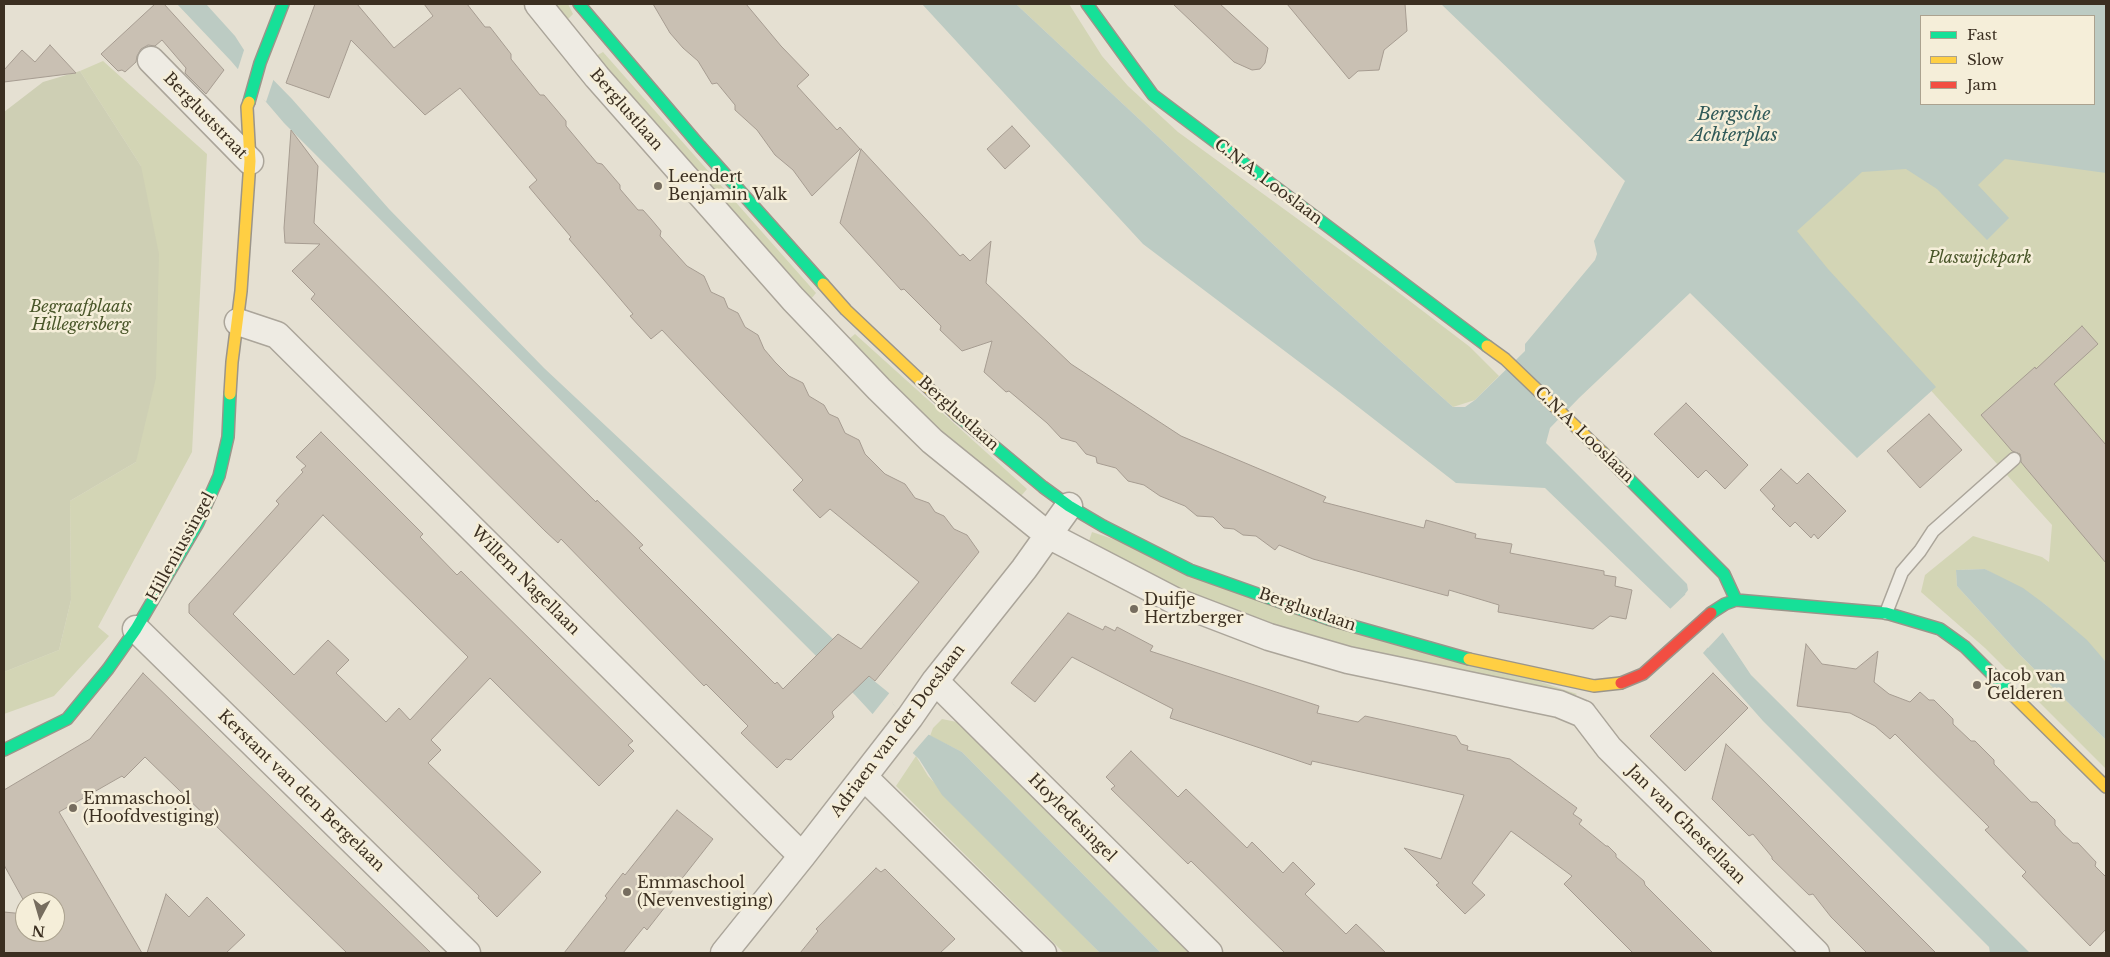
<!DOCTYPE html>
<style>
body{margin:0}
#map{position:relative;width:2110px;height:957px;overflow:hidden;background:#e5e0d2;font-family:"Libre Baskerville",serif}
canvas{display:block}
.frame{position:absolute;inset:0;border:5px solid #3b2f21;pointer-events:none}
.legend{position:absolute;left:1920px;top:15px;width:175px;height:90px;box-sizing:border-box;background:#f5eed9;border:1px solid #aba28f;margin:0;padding:6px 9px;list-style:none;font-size:15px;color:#3b2f21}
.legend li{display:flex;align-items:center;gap:10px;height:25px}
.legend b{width:25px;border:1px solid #aba28f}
.north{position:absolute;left:15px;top:892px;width:50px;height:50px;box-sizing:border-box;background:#f5eed9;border:1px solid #aba28f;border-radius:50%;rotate:186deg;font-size:14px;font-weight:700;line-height:20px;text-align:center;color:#3b2f21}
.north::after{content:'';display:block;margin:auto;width:18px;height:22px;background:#766d5f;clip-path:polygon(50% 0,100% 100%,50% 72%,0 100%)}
</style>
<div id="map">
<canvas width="2110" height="957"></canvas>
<div class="frame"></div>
<ul class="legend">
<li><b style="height:6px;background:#16e098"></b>Fast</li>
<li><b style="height:6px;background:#ffcf43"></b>Slow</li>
<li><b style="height:6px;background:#f24e42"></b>Jam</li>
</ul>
<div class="north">N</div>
</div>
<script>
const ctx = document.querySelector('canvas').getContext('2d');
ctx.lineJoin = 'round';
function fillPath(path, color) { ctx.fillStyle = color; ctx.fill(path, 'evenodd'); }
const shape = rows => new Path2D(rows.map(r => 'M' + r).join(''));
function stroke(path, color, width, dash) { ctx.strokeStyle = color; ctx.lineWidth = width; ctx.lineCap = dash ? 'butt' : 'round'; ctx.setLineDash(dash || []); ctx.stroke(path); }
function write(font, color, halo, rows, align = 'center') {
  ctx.font = font + ' "Libre Baskerville",serif'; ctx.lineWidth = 5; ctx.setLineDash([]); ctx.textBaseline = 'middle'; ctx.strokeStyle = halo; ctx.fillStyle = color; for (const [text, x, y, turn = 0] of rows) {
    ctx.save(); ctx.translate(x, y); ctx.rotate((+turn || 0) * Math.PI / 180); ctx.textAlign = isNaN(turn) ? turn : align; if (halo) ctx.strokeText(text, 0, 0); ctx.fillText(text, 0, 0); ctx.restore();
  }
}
fillPath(shape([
 [551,4,568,4,573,14,566,21],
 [1016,4,1069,4,1102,56,1128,86,1178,132,1394,289,1470,347,1499,376,1475,400,1453,407,1306,275],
 [603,52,816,293,811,299,807,298,596,56],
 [103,61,207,154,192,452,98,627,109,636,54,696,4,714,4,672,59,650,71,600,70,501,136,462,141,166,80,71],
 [1907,129,2106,136,2106,662,2046,605,1985,569,1956,570,1957,586,2019,654,2106,740,2106,769,1985,648,1921,592,1925,575,1973,536,2042,557,2049,562,2052,525,1782,225],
 [855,334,1027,489,1021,496,916,413,849,339],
 [1092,532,1577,694,1574,696,1331,647,1199,601,1091,546,1089,541],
 [942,719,957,722,1192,953,1161,953,962,752,930,736,933,728],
 [916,756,928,776,1100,953,1064,953,896,786]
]), '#d3d5b5');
fillPath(shape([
 [80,71,141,166,159,254,156,378,136,462,70,501,71,600,59,650,4,672,4,112,43,82]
]), '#cecfb4');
fillPath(shape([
 [177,4,206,4,235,36,244,50,292,99,389,209,544,368,848,653,846,658,889,693,893,704,920,730,962,752,1161,953,1100,953,942,795,919,759,879,721,855,695,284,123,231,61],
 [922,4,1016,4,1306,275,1453,407,1465,407,1475,400,1525,351,1525,344,1595,260,1597,254,1594,241,1625,181,1441,4,2106,4,2106,173,2005,159,1978,185,2009,218,1987,240,1937,189,1906,169,1862,172,1797,231,1828,269,1936,387,1857,458,1690,293,1579,398,1550,428,1546,443,1687,584,1688,590,1685,594,1723,633,1751,675,2030,953,1990,953,1989,947,1763,721,1703,653,1709,646,1545,488,1456,483,1339,392,1143,244],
 [1921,16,2094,16,2094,104,1921,104],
 [1985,569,2023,588,2046,605,2087,640,2106,662,2106,740,2019,654,1957,586,1956,570]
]), '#bccbc3');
fillPath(shape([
 [245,47,274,78,266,102,237,72],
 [1688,592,1724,631,1708,648,1670,609],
 [891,691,893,704,909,717,920,729,930,733,911,755,905,747,883,729,885,727,878,721,876,722,871,716]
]), '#e5e0d2');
const building = shape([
 [155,4,164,4,224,70,206,94,185,73,186,68,162,40,155,46,148,45,141,49,137,56,136,62,125,72,122,70,118,71,101,54,155,4],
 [315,4,357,4,394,48,433,16,424,4,467,4,485,27,490,27,511,54,511,59,540,95,544,95,566,121,566,126,581,144,597,163,602,164,620,185,620,189,638,210,643,210,651,219,661,231,660,236,687,266,704,276,711,292,724,298,728,308,738,313,745,327,758,335,764,349,775,362,789,376,803,383,809,396,824,405,829,414,838,418,845,433,859,440,865,454,885,474,905,484,915,498,929,503,935,512,944,516,954,529,967,535,979,552,875,681,869,676,832,712,834,717,791,760,786,759,777,768,741,733,748,726,706,684,704,686,561,539,558,543,545,531,311,299,315,294,292,271,320,244,285,243,284,228,291,130,318,166,314,223,596,502,597,500,643,545,639,548,775,684,777,682,783,689,838,634,861,649,919,582,830,509,820,518,793,490,803,480,662,330,651,339,630,316,633,314,569,239,571,237,529,187,537,180,460,88,425,115,351,40,329,98,286,83,315,4],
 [653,4,746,4,781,46,809,75,797,86,837,130,840,127,860,149,812,196,793,170,775,155,757,130,735,110,735,105,717,83,712,84,698,61,683,48,670,33,653,4],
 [1173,4,1220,4,1268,48,1265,63,1260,69,1252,70,1234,62,1173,4],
 [1287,4,1405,4,1407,31,1384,50,1379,70,1358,71,1349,79,1287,4],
 [50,45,76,73,4,82,4,70,22,50,35,62,50,45],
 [1012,126,1030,146,1005,169,987,149,1012,126],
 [861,149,960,256,963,254,970,261,991,241,986,283,1071,364,1181,436,1326,497,1323,502,1424,528,1426,520,1476,534,1475,538,1512,544,1510,553,1604,571,1604,575,1616,577,1615,586,1632,590,1626,619,1610,616,1593,629,1498,612,1499,605,1449,590,1448,596,1313,559,1279,545,1275,550,1256,536,1243,535,1234,529,1224,528,1213,517,1197,516,1185,506,1160,496,1144,485,1128,481,1116,468,1097,463,1096,457,1086,454,1076,442,1061,438,1047,423,1009,391,1006,392,984,372,992,341,962,351,940,330,941,326,904,289,901,290,840,223,861,149],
 [2082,326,2098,344,2054,384,2106,445,2106,563,2025,467,2021,462,2020,454,2012,451,1981,415,2035,367,2036,369,2082,326],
 [1686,403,1748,465,1725,489,1706,470,1698,478,1654,434,1686,403],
 [1929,414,1962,450,1920,488,1887,451,1929,414],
 [321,432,423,534,420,537,457,575,461,571,633,741,628,745,634,751,599,786,490,678,431,740,441,750,428,763,541,872,497,917,478,898,479,896,189,613,189,604,279,504,276,501,303,472,301,470,306,466,296,457,321,432],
 [323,515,468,657,410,720,399,708,386,722,336,673,349,660,328,640,294,675,233,614,323,515],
 [1781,469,1797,484,1808,473,1846,511,1818,539,1814,534,1811,538,1795,522,1790,527,1772,509,1775,506,1760,490,1781,469],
 [1068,613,1103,630,1105,626,1115,631,1117,627,1153,646,1150,651,1319,706,1317,713,1358,722,1365,716,1456,736,1461,744,1468,746,1467,750,1510,759,1577,808,1573,814,1582,820,1579,824,1606,846,1608,846,1616,854,1616,857,1644,881,1645,885,1713,953,1633,953,1564,884,1572,876,1511,831,1472,883,1485,895,1465,914,1436,885,1439,883,1404,848,1441,859,1464,795,1312,761,1311,765,1170,718,1173,709,1072,657,1035,702,1011,683,1068,613],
 [1806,644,1822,664,1856,669,1878,651,1874,682,1889,694,1910,702,1920,692,1929,700,1934,700,1953,719,1953,724,1971,741,1975,741,1994,760,1994,764,2031,802,2037,802,2055,820,2055,825,2063,834,2073,843,2078,843,2096,862,2095,866,2106,877,2106,929,2090,946,2022,876,2026,872,1985,830,1989,827,1895,734,1890,739,1875,726,1850,713,1797,706,1806,644],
 [143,673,276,802,431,953,347,953,145,757,124,778,122,776,59,812,142,953,4,953,4,912,25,914,25,932,55,932,55,902,25,903,4,865,4,790,90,739,143,673],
 [1713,673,1748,708,1685,771,1650,736,1713,673],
 [1726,744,1765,782,1936,953,1867,953,1831,917,1813,894,1809,895,1772,859,1772,857,1753,834,1749,836,1712,799,1726,744],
 [1131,751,1178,797,1186,789,1247,848,1252,842,1283,873,1293,862,1315,884,1305,894,1346,934,1356,924,1386,953,1285,953,1191,861,1188,864,1111,789,1115,786,1106,777,1131,751],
 [677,810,713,839,662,904,665,907,647,930,644,927,623,953,564,953,607,898,605,896,623,873,625,875,677,810],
 [876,868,881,872,885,869,955,939,940,953,800,953,818,931,816,929,876,868],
 [166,894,189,917,207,897,245,935,226,953,147,953,166,894]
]);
fillPath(building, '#c9c0b3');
stroke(building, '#a69c91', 1);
const lane = shape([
 [1886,613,1902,572,1920,551,1933,531,2014,459]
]);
const street = shape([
 [538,4,597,77,793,299,879,389,932,441,1048,535,1175,601,1269,637,1348,660,1559,704,1583,714],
 [151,60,250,161],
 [238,322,277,335,802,856],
 [136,629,467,953],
 [935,681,1209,953],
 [1583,714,1609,748,1816,953],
 [864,777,1043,953],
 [724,953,802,856,910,717,935,681,1024,569,1069,506]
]);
const fast = shape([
 [579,4,700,146,823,284],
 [1087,4,1153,95,1487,346],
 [249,102,260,63,283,4],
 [958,416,1043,487,1069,506,1103,526,1190,570,1328,619,1469,659],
 [1602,452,1724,574,1736,600],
 [1711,613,1725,604,1736,600,1886,613,1940,629,1965,647,2013,695],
 [4,750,67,719,108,669,136,629,198,523,219,476,228,437,230,394]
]);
const slow = shape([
 [823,284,846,310,958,416],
 [1487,346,1505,359,1602,452],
 [230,394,232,362,241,291,250,161,247,107,249,102],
 [1469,659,1594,686,1621,683],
 [2013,695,2106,787]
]);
const jam = shape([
 [1621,683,1643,674,1711,613]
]);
stroke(lane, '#aba59a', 15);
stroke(street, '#aba59a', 29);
stroke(fast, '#9b958a', 14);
stroke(slow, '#9b958a', 14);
stroke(jam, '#9b958a', 14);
stroke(lane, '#eeebe3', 12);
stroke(street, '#eeebe3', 26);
stroke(fast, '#16e098', 11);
stroke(slow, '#ffcf43', 11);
stroke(jam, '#f24e42', 11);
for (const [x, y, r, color] of [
 [658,186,5,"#766d5f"],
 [1134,609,5,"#766d5f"],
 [1977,685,5,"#766d5f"],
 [73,808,5,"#766d5f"],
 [627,892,5,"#766d5f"]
]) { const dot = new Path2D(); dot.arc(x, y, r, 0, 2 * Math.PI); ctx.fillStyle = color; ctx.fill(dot); stroke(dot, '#f5eed9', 2); }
write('16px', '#3b2f21', '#f5eed9', [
 ["Berglustlaan",626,110,49],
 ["Bergluststraat",205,116,46],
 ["C.N.A. Looslaan",1268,182,37],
 ["Berglustlaan",958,414,42],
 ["C.N.A. Looslaan",1584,435,44],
 ["Hilleniussingel",181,547,-61],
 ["Willem Nagellaan",525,581,45],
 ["Berglustlaan",1307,610,19],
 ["Adriaen van der Doeslaan",898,731,-53],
 ["Kerstant van den Bergelaan",301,791,44],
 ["Hoyledesingel",1072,818,45],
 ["Jan van Ghestellaan",1686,825,45]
]);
write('16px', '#3b2f21', '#f5eed9', [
 ["Leendert",668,177],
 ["Benjamin Valk",668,195],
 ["Duifje",1144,600],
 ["Hertzberger",1144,618],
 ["Jacob van",1987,676],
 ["Gelderen",1987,694],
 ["Emmaschool",83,799],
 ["(Hoofdvestiging)",83,817],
 ["Emmaschool",637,883],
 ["(Nevenvestiging)",637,901]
], 'left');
write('italic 16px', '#495629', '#f5eed9', [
 ["Plaswijckpark",1980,258],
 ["Begraafplaats",81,307],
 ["Hillegersberg",81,325]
]);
write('italic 18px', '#315a59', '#f5eed9', [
 ["Bergsche",1734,115],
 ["Achterplas",1734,136]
]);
</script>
